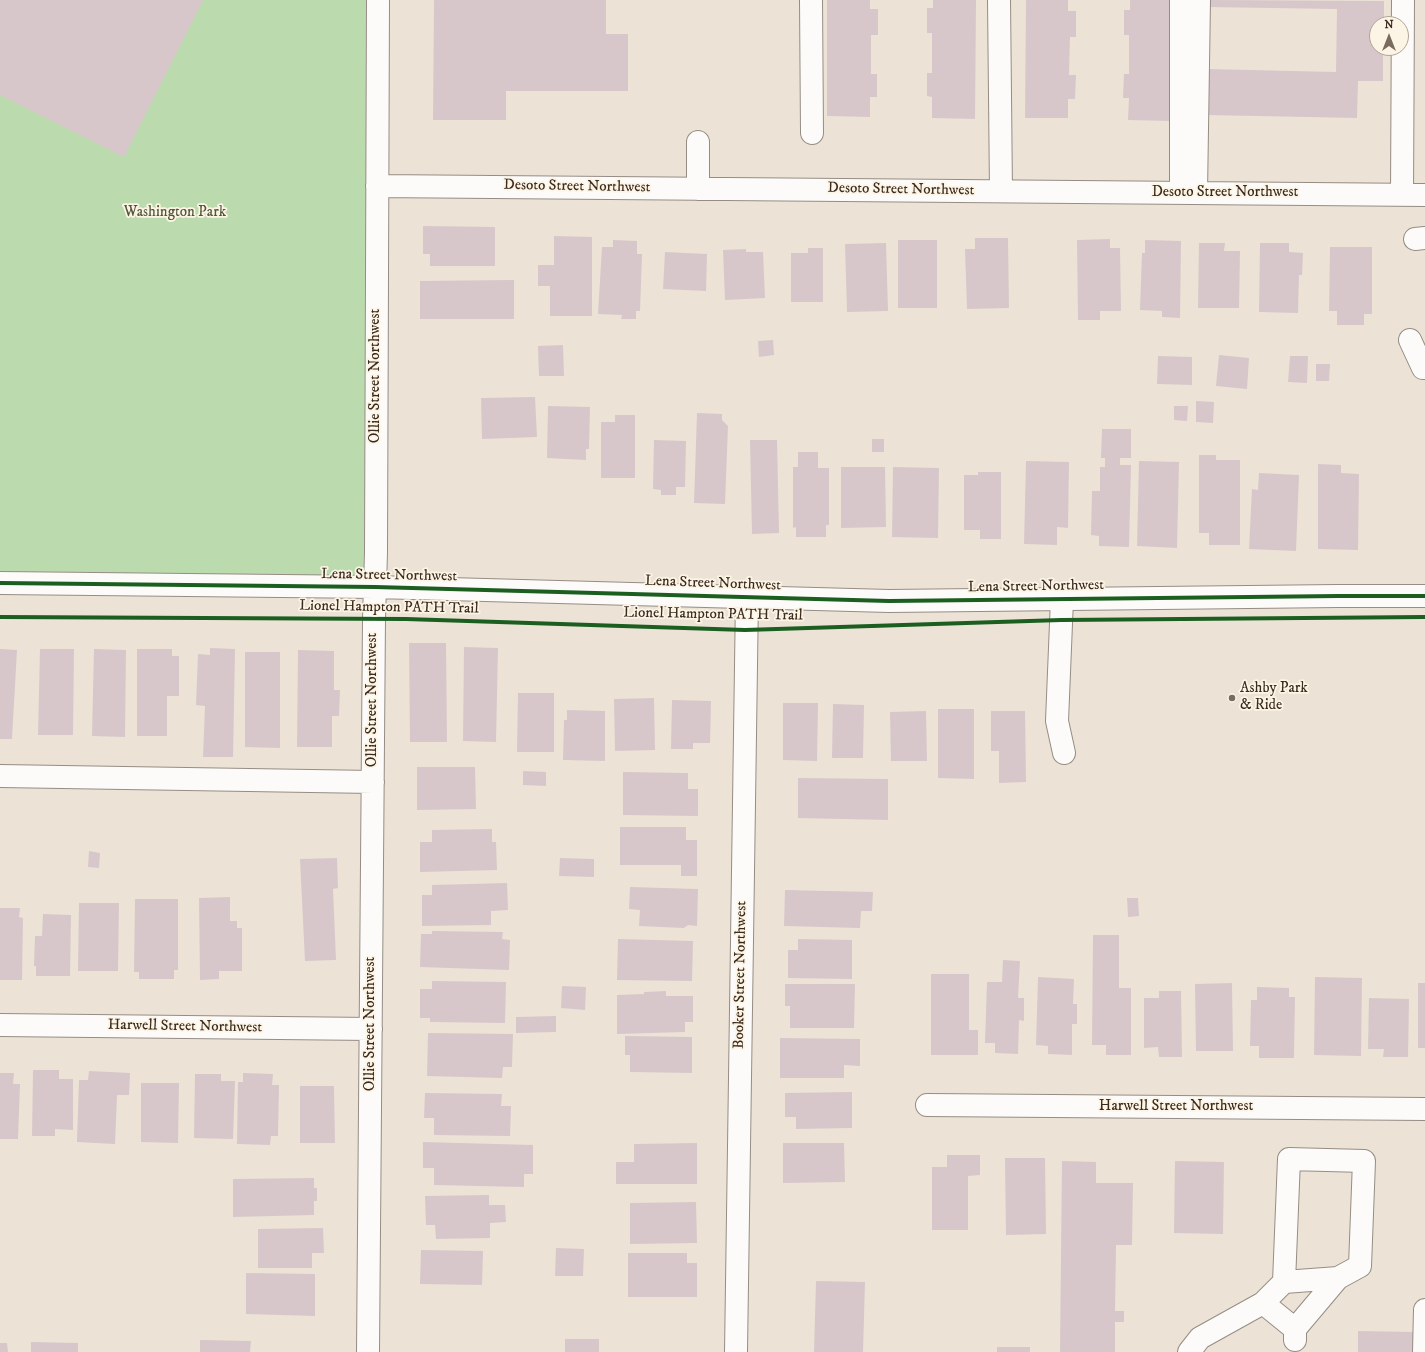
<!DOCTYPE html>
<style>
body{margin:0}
#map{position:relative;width:1425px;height:1352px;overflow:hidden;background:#ece3d6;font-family:"IM FELL DW Pica",serif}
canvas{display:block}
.north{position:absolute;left:1369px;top:16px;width:40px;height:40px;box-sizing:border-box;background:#fcf5e5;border:1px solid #afa495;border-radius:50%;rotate:0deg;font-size:11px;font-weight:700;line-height:16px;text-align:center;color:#3b2a1e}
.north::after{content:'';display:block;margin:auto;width:14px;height:18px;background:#796b5e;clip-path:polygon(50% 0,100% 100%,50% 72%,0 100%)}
</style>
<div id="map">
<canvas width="1425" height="1352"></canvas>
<div class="north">N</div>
</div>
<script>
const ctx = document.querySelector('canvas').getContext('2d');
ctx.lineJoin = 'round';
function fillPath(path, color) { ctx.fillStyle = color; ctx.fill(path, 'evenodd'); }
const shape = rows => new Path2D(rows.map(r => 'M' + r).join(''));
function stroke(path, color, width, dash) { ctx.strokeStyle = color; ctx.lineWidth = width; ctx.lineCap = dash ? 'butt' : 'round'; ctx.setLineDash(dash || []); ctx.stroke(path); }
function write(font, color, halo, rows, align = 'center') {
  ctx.font = font + ' "IM FELL DW Pica",serif'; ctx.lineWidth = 3.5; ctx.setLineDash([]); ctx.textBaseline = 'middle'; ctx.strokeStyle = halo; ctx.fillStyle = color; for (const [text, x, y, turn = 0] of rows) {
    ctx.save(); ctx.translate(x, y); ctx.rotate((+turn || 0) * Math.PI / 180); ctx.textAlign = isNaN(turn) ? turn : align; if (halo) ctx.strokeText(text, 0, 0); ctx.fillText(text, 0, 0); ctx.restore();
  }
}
fillPath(shape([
 [0,0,379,0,379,579,0,573]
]), '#bbdbae');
fillPath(shape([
 [0,0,203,0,124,157,0,95],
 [434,0,606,0,606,34,628,34,628,91,506,91,506,120,433,120],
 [827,0,870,0,870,9,878,9,878,35,871,35,871,74,877,74,877,97,870,97,870,117,827,116],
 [933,0,976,0,975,119,932,118,932,97,927,96,927,73,932,73,932,33,927,33,927,8,933,8],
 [1026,0,1068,0,1068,11,1076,11,1076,37,1070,37,1069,75,1076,75,1075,99,1068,99,1068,118,1025,118],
 [1130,0,1173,0,1171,121,1128,120,1129,98,1123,98,1124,74,1129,74,1129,35,1124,35,1124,10,1130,10],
 [1207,0,1384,1,1384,24,1377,24,1377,48,1383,48,1383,81,1358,81,1357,118,1206,115,1207,69,1336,72,1337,9,1207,7],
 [423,226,495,227,495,266,430,266,430,254,423,254],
 [554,236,592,237,592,316,550,316,550,286,538,286,538,265,554,265],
 [975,238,1008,238,1009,308,967,309,965,249,975,249],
 [1110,239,1110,248,1120,248,1121,311,1100,311,1100,320,1078,320,1077,240],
 [613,240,637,241,637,254,642,254,640,311,636,311,636,319,621,319,622,315,598,314,602,247,613,247],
 [898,240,937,240,937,308,898,308],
 [1145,240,1181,241,1180,318,1162,317,1162,311,1140,310,1142,253,1145,253],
 [886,243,888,311,847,312,845,244],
 [1199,243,1225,243,1224,251,1240,251,1239,308,1198,308],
 [1260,243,1289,243,1289,252,1303,253,1302,275,1299,275,1298,313,1259,312],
 [1330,247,1372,247,1372,314,1364,314,1364,325,1337,325,1337,311,1329,311],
 [808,248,823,248,823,302,791,302,791,253,808,253],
 [746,249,746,252,763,252,765,298,725,300,723,250],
 [665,252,707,254,706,291,663,289],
 [514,280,514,319,420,319,420,281],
 [773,340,774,355,759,357,758,341],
 [563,345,564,376,539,376,538,346],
 [1219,355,1249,358,1247,389,1216,386],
 [1158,356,1192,357,1192,385,1157,384],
 [1290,356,1308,356,1307,383,1288,382],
 [1316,364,1330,364,1329,381,1316,381],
 [535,397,537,437,482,439,481,398],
 [1196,401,1214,402,1213,423,1196,422],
 [548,406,590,407,589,449,586,449,586,460,547,458],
 [1174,406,1188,406,1187,421,1174,420],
 [697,413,722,414,722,420,728,426,725,504,694,503],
 [615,415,635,415,635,478,601,478,601,422,615,422],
 [1102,429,1131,429,1131,458,1120,458,1120,465,1131,465,1129,547,1099,546,1099,536,1091,535,1092,491,1100,491,1100,467,1105,467,1105,458,1101,458],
 [872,439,884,439,884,452,872,452],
 [654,440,686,441,685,487,676,487,676,495,661,495,661,490,653,489],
 [750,440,777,440,779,533,752,534],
 [798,452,818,452,818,468,829,468,829,525,826,525,826,537,796,537,796,527,793,528,793,467,798,467],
 [1199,455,1216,455,1216,460,1240,460,1240,545,1209,545,1209,533,1199,533],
 [1026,461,1069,462,1068,528,1057,527,1057,545,1024,544],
 [1139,461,1179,462,1177,548,1137,546],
 [1318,464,1341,465,1341,473,1359,474,1358,550,1318,549],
 [841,467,885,467,886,527,841,528],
 [893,467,939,468,938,538,892,537],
 [978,472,1001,472,1001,539,980,539,980,530,964,530,964,475,978,475],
 [1259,473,1299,475,1296,551,1249,549,1252,489,1258,490],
 [409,643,446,643,447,742,410,742],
 [464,647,498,648,496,742,463,741],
 [210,648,235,649,233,757,203,757,205,706,196,705,198,654,210,655],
 [0,649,17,650,12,739,0,739],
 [40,649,74,649,73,735,38,735],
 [94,649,126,650,125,737,92,736],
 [137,649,172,649,172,656,179,656,179,696,167,696,167,736,137,736],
 [298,650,334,651,334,690,340,690,339,716,332,716,332,747,297,747],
 [245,652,280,652,280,748,245,747],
 [518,693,554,693,554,752,517,752],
 [654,698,655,750,615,751,614,699],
 [672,700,711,701,710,743,693,743,693,749,671,749],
 [783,703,818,703,817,761,783,760],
 [833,704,864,705,863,758,832,758],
 [938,709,974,709,974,779,938,778],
 [567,710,605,711,605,761,563,760,564,720,567,720],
 [926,711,927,761,891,761,890,712],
 [991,711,1025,711,1026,782,999,783,999,751,991,751],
 [417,767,475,767,476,809,417,810],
 [523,771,546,772,546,786,523,785],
 [623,772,688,773,688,789,698,789,698,816,623,815],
 [798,778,888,779,888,820,798,818],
 [620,827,686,827,686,840,697,840,697,876,681,876,681,865,620,865],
 [492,829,492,842,496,842,497,870,420,872,420,842,432,842,432,830],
 [89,851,100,853,99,868,88,867],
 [337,858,338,888,333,889,336,960,305,961,300,859],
 [560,858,594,859,594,877,559,876],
 [507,883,508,910,491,911,491,925,422,926,422,895,432,895,432,885],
 [630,887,698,889,697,926,688,925,684,928,639,926,640,910,629,909],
 [785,890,873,892,872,911,861,911,860,928,784,926],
 [230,897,230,921,237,921,237,928,242,928,242,971,219,971,219,979,200,980,199,898],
 [1127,898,1138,898,1139,916,1128,917],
 [135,899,178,899,178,970,174,970,174,979,139,979,139,972,134,972],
 [79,903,119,903,118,971,78,971],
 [0,908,20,908,19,917,23,918,22,980,0,980],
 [43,914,71,915,70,976,36,976,36,966,34,966,35,936,42,936],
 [432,931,503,932,502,939,510,940,509,970,420,967,421,934,432,934],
 [1093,935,1119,935,1119,988,1131,988,1131,1055,1106,1055,1106,1045,1092,1045],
 [618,939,693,941,692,981,617,980],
 [798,939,852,940,852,979,788,978,788,950,798,950],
 [1003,960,1020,961,1018,998,1024,998,1024,1021,1019,1020,1018,1054,995,1053,995,1043,985,1043,987,982,1002,982],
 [931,974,969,974,969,1030,978,1030,978,1055,931,1055],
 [1038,977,1074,979,1073,1004,1077,1004,1077,1024,1072,1024,1072,1055,1048,1054,1048,1046,1036,1045],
 [1315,977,1362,978,1361,1056,1314,1055],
 [432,981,506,982,505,1023,430,1022,430,1018,420,1018,420,989,432,989],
 [1232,983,1233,1051,1196,1051,1195,984],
 [1418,983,1425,983,1425,1048,1418,1048],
 [785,984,855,984,854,1028,790,1028,790,1006,785,1006],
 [562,986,586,987,585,1010,561,1008],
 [1257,987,1289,988,1289,997,1295,997,1294,1058,1259,1058,1259,1046,1250,1046,1251,1000,1257,1000],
 [666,991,666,996,693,996,693,1022,685,1022,685,1032,617,1034,617,995,644,994,644,992],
 [1159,991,1181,991,1182,1057,1159,1057,1158,1047,1144,1048,1144,998,1159,998],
 [1369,998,1409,999,1408,1057,1383,1057,1384,1049,1368,1049],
 [556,1016,556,1032,516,1033,516,1017],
 [428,1033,513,1034,512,1067,503,1067,502,1078,427,1076],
 [625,1036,692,1037,692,1073,630,1072,630,1055,625,1055],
 [780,1038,860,1039,860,1066,844,1065,844,1078,780,1078],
 [33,1070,59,1070,59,1079,73,1079,73,1130,55,1129,55,1136,32,1136],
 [89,1071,130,1073,129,1095,117,1095,115,1144,77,1142,79,1080,88,1080],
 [0,1073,14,1073,13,1084,20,1084,18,1139,0,1139],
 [243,1073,273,1074,272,1085,279,1085,278,1136,271,1136,270,1145,237,1144,238,1082,243,1082],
 [195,1074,221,1074,221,1081,235,1081,233,1139,194,1138],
 [141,1083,179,1083,178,1143,141,1142],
 [300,1086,334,1086,335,1143,300,1143],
 [852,1092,852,1128,796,1129,796,1117,785,1117,785,1093],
 [425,1093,502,1094,501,1106,511,1106,510,1136,434,1135,434,1118,424,1118],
 [423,1142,533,1145,533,1174,524,1174,524,1187,434,1185,434,1168,423,1168],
 [697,1143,697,1184,616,1184,616,1162,634,1162,634,1144],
 [783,1143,844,1143,845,1182,783,1183],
 [947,1155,980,1155,980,1175,968,1176,968,1230,932,1230,932,1167,947,1167],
 [1005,1158,1045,1158,1046,1234,1006,1235],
 [1062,1161,1096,1162,1096,1183,1133,1183,1132,1245,1116,1245,1115,1311,1124,1311,1124,1322,1115,1322,1115,1352,1060,1352],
 [1175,1161,1224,1162,1223,1234,1174,1233],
 [314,1178,314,1188,317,1188,317,1201,314,1201,314,1215,233,1217,233,1179],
 [489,1195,489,1205,505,1205,506,1222,490,1223,490,1238,436,1239,435,1225,426,1225,425,1196],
 [696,1202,697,1243,630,1244,630,1203],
 [323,1228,324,1253,312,1253,312,1268,258,1268,258,1229],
 [556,1248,584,1249,583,1276,555,1276],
 [421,1250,483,1251,482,1285,420,1284],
 [628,1253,687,1253,687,1263,697,1263,697,1297,628,1297],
 [246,1273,315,1274,315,1316,246,1314],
 [816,1281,865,1282,863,1352,814,1352],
 [1358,1331,1415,1332,1415,1352,1358,1352],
 [565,1339,599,1339,599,1352,565,1352],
 [200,1340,251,1341,250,1352,200,1352],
 [31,1342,78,1343,78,1352,31,1352],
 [0,1343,7,1343,8,1352,0,1352],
 [997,1347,1030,1347,1030,1352,997,1352]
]), '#d7c7ca');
const minor = shape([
 [811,0,812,133],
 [999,0,1001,191],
 [1181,0,1181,193],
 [698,142,698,189],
 [377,186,1425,195],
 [1196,193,1199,0],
 [1402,194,1403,0],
 [1415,239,1425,238],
 [1410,340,1423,368,1425,368],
 [0,583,375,587,889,601,1338,596,1425,596],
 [1062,599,1057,721,1064,753],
 [0,776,373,782],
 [0,1025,371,1029],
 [927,1105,1425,1109],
 [1284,1282,1338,1278],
 [1263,1303,1295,1329],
 [368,1352,374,619,376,553,378,0],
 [736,1352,747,597],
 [1189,1352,1200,1338,1263,1303,1284,1282,1289,1159,1364,1161,1360,1266,1338,1278,1295,1329,1295,1340],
 [1424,1352,1425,1310]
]);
stroke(minor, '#958d85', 24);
stroke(minor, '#fcfbf9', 22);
stroke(shape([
 [0,583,375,587,889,601,1338,596,1425,596],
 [0,617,406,619,745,630,1061,620,1425,617]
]), '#1b5e20', 4);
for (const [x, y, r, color] of [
 [1232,698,4,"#796b5e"]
]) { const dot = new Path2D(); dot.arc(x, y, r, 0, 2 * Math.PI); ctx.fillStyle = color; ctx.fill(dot); stroke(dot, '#fcf5e5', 1.5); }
write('15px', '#3b2a1e', '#fcf5e5', [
 ["Desoto Street Northwest",577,187,1],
 ["Desoto Street Northwest",901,190,1],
 ["Desoto Street Northwest",1225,193],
 ["Ollie Street Northwest",376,376,-90],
 ["Lena Street Northwest",389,576,1],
 ["Lena Street Northwest",713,584,2],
 ["Lena Street Northwest",1036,587,-1],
 ["Lionel Hampton PATH Trail",389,608,1],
 ["Lionel Hampton PATH Trail",713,615,1],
 ["Ollie Street Northwest",373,700,-90],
 ["Booker Street Northwest",741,975,-89],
 ["Ollie Street Northwest",371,1024,-90],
 ["Harwell Street Northwest",185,1027,1],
 ["Harwell Street Northwest",1176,1107]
]);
write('15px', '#51553a', '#fcf5e5', [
 ["Washington Park",175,213]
]);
write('15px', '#3b2a1e', '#fcf5e5', [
 ["Ashby Park",1240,689],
 ["& Ride",1240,706]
], 'left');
</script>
